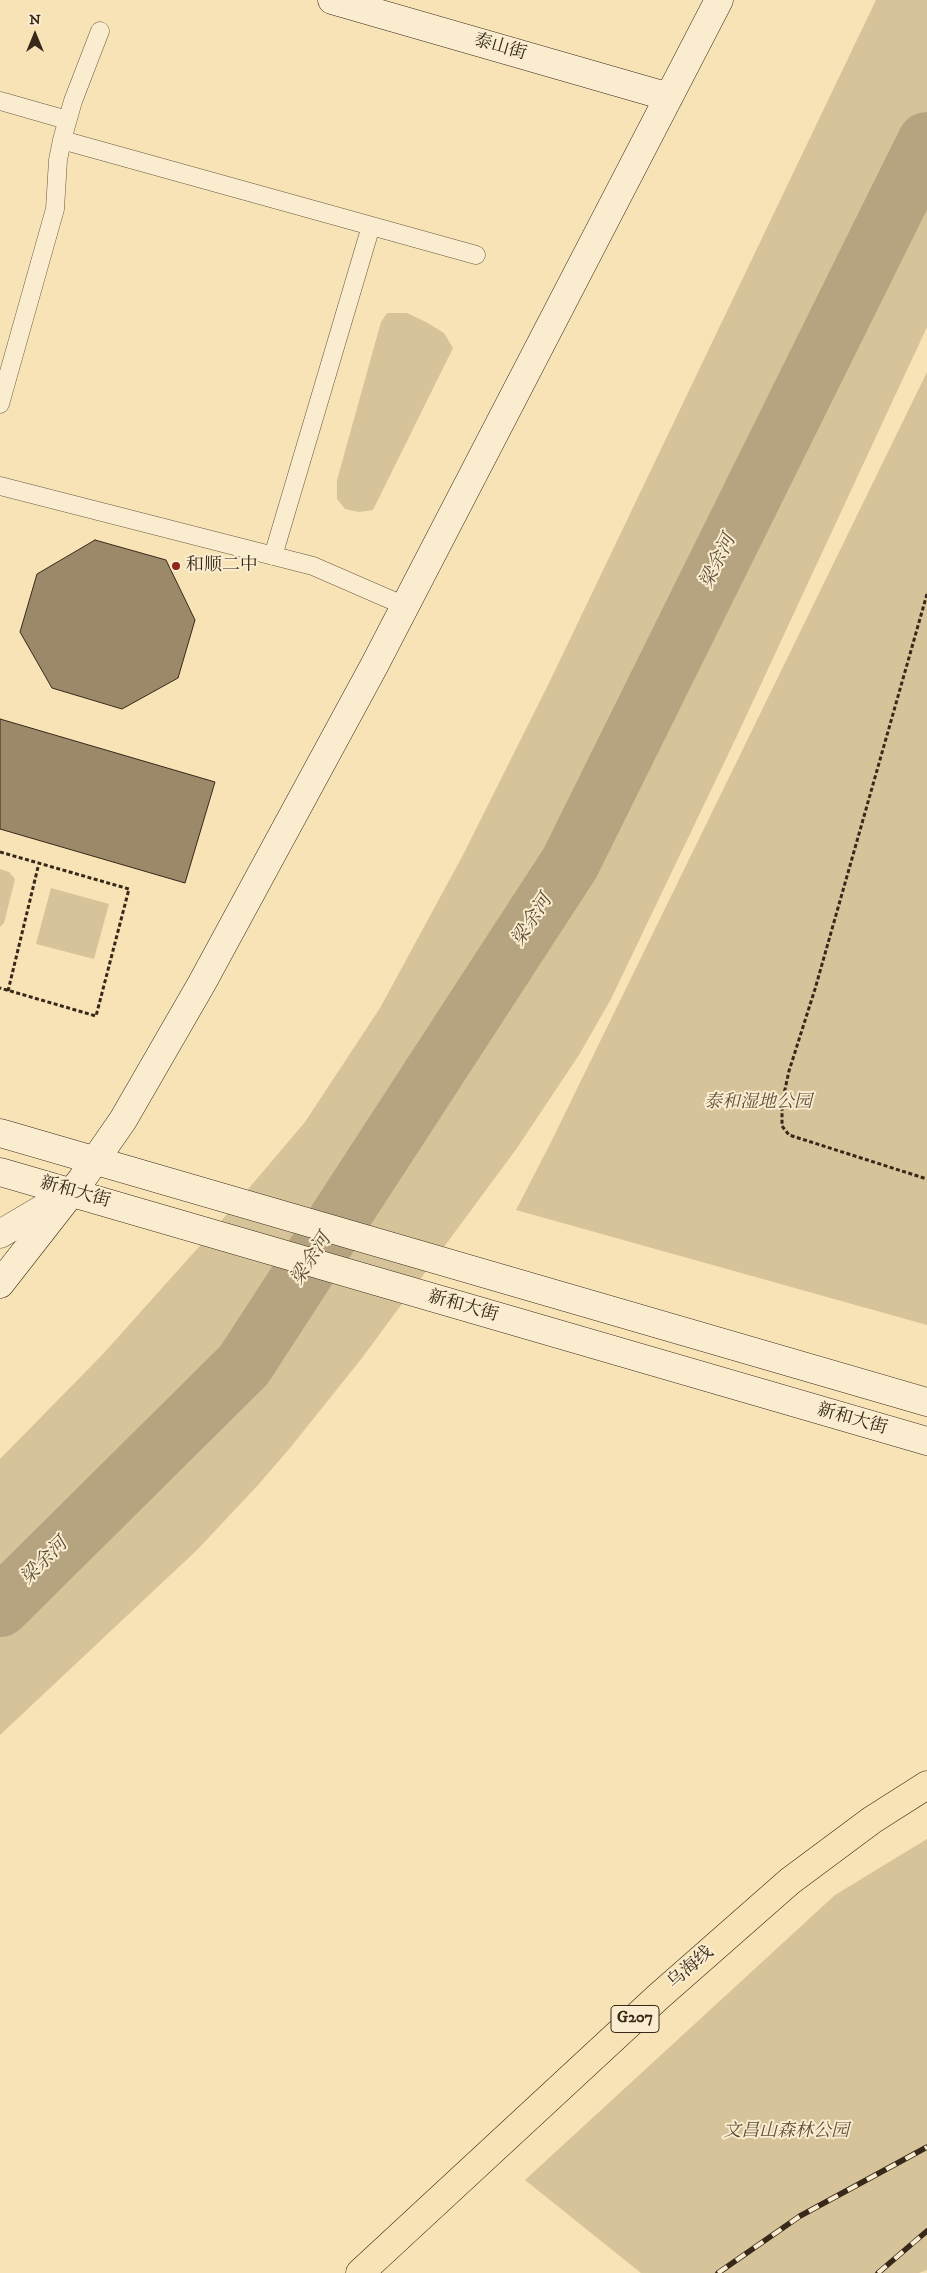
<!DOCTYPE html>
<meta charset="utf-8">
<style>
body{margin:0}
#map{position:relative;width:927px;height:2273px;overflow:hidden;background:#f7e3b5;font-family:"IM FELL DW Pica",serif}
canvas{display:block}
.north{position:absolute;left:10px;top:10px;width:50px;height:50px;-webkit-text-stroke:4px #faedcf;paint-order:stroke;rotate:0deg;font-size:14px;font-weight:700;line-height:20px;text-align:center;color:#372819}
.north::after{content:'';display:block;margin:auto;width:18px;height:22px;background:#372819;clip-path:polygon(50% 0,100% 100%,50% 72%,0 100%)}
</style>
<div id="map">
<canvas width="927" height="2273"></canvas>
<div class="north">N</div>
</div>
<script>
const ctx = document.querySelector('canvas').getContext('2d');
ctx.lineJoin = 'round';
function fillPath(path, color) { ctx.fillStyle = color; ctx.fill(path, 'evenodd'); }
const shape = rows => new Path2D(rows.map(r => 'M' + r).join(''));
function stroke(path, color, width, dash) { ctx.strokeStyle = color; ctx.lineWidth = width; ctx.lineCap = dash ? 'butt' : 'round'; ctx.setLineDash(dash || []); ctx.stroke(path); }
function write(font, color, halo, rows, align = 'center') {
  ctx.font = font + ' "IM FELL DW Pica","Noto Serif SC",serif'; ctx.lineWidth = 4; ctx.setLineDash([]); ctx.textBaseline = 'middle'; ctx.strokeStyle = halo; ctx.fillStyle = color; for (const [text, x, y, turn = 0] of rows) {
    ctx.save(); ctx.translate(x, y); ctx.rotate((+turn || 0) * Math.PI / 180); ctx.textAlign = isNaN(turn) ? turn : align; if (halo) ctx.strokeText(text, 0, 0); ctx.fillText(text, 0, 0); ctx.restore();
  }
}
fillPath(shape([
 [876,0,927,0,927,327,735,740,611,999,579,1055,517,1148,362,1358,290,1448,258,1485,197,1550,0,1735,0,1459,103,1354,205,1240,305,1122,380,1008,463,855,549,683],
 [387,313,407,313,426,322,444,333,453,348,373,510,359,512,345,509,337,499,337,480,381,322],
 [927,372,927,1325,516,1210,551,1142],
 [0,869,9,872,15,879,4,923,0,927],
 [51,888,109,904,94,959,36,944],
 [927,1839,927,2270,919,2273,641,2273,525,2180,835,1895]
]), '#d6c39a');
stroke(shape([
 [0,1607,244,1365,570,863,927,142]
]), '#b6a380', 60);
const building = shape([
 [95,540,166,560,195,620,178,678,122,709,52,688,20,632,37,574,95,540],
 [0,719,215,782,185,883,0,829,0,719]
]);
fillPath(building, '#9b896a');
stroke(building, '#372819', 1);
const lane = shape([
 [0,101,67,120],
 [62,140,476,255],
 [0,404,55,209,58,160,62,140,73,101,100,31],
 [0,486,313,566,405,606],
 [273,556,371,226]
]);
const street = shape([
 [0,1234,71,1192]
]);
const secondary = shape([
 [332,0,669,97],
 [0,1133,927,1402],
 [0,1172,927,1441],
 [0,1284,82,1179,123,1120,202,983,374,666,719,0]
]);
const highway = shape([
 [360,2273,658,1997,790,1881,872,1820,927,1785]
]);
stroke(lane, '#675740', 19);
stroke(street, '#675740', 29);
stroke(secondary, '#372819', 29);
stroke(highway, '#372819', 29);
stroke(shape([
 [927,594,815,989,789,1071,782,1103,782,1126,789,1135,927,1179],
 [0,852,129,889,96,1016,0,988],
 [8,991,39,863]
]), '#372819', 3, [4, 2.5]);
stroke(lane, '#faedcf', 18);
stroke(street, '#faedcf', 28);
stroke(secondary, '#faedcf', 28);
stroke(highway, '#f7e3b5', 28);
const rail = shape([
 [718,2273,800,2216,927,2147],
 [878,2273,927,2231]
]);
stroke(rail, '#372819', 5.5);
stroke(rail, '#faedcf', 4, [11]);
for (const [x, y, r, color] of [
 [176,566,5,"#8f2418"]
]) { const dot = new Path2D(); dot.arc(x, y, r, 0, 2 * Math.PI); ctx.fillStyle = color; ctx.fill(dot); stroke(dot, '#faedcf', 2); }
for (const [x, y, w] of [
 [635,2019,48]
]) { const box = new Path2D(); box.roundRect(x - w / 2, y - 13.5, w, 27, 4); ctx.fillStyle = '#faedcf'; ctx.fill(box); stroke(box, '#372819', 1); }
write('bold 16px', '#372819', null, [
 ["G207",635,2019]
]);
write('18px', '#372819', '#faedcf', [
 ["泰山街",500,48,16],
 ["新和大街",75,1193,16],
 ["新和大街",463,1307,16],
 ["新和大街",852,1420,16],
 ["乌海线",691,1968,-41]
]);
write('18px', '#372819', '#faedcf', [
 ["和顺二中",186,566]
], 'left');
write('italic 18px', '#5f4f39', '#faedcf', [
 ["泰和湿地公园",758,1103],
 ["文昌山森林公园",786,2132]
]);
write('italic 19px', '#5d4d38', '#faedcf', [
 ["梁余河",719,562,-64],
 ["梁余河",533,921,-57],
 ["梁余河",312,1260,-57],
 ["梁余河",45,1562,-45]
]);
</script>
